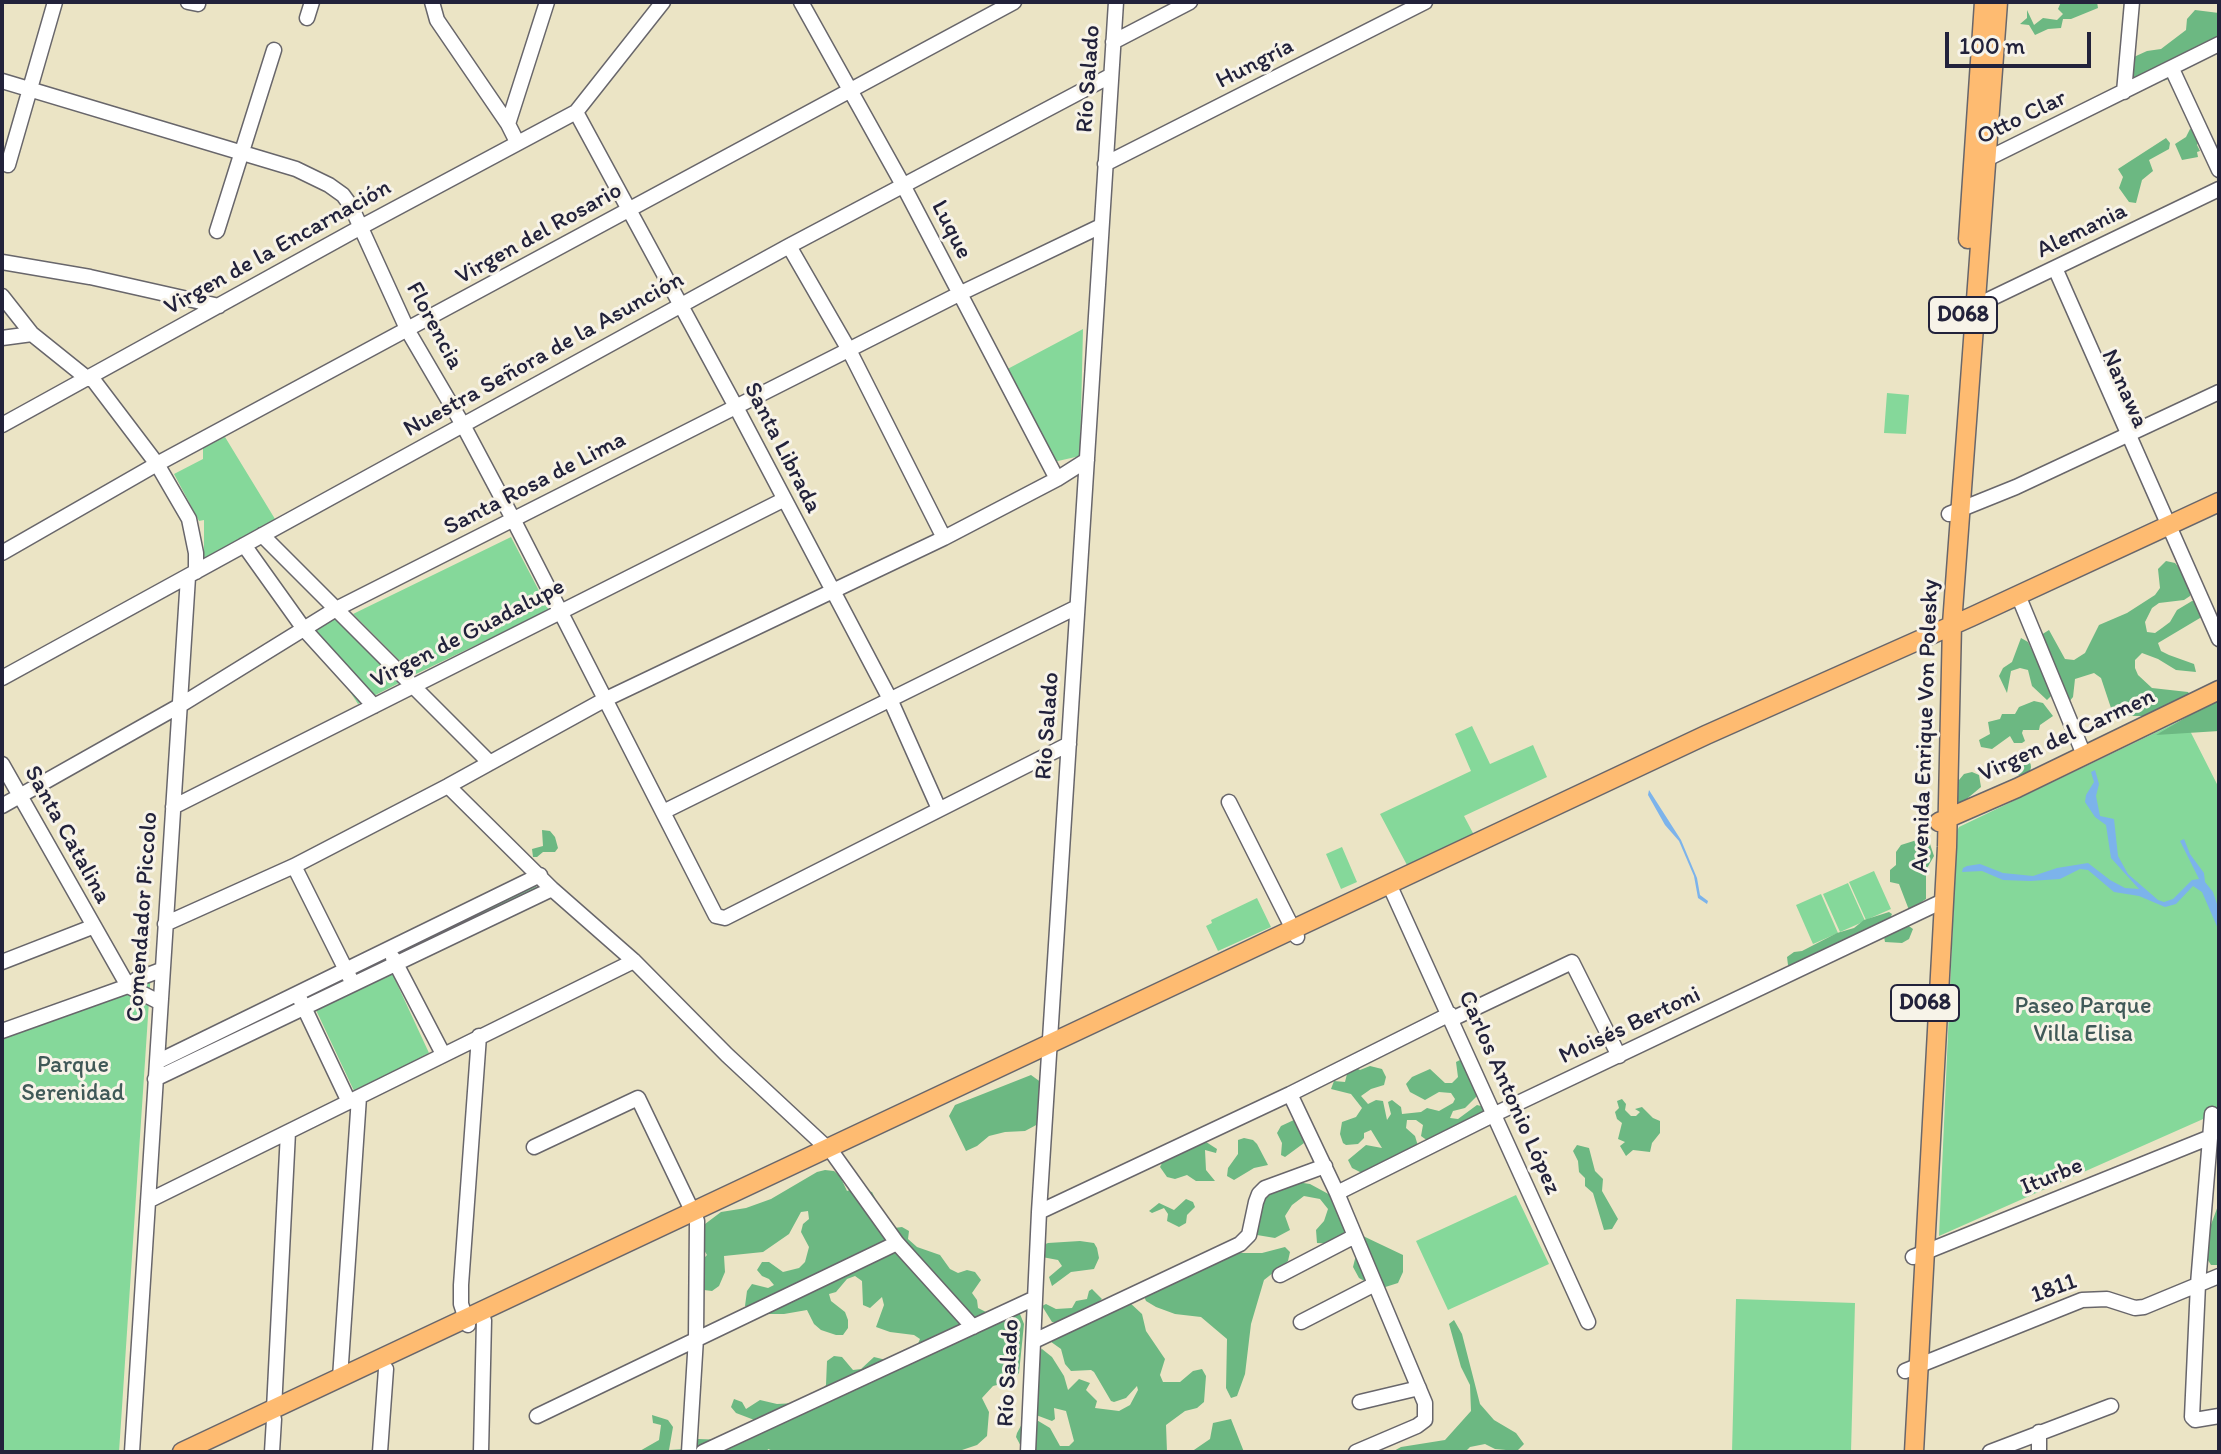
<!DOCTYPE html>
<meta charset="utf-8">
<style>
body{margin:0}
#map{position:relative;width:2221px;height:1454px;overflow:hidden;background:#ebe4c5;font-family:Itim,sans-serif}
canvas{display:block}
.frame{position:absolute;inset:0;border:4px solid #22223b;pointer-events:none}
.scale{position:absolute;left:1945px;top:32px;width:146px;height:36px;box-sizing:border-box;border:4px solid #22223b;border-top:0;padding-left:10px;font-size:24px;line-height:28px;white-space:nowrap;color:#22223b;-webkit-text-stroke:6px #f7f3e8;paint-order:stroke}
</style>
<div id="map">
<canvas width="2221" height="1454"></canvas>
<div class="frame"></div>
<div class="scale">100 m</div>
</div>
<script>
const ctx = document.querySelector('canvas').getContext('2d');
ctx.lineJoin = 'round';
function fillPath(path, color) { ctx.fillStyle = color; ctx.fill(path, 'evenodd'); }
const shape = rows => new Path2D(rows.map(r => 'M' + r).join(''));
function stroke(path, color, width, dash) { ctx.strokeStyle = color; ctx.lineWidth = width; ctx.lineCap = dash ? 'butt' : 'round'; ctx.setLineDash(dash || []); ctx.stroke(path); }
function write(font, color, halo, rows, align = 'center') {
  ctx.font = font + ' Itim,sans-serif'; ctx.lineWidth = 6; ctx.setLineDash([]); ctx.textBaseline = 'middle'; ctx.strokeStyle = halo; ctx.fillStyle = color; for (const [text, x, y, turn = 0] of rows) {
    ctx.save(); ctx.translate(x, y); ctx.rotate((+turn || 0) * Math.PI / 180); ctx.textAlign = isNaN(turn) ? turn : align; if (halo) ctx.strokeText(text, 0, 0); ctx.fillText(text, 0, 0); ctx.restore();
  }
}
fillPath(shape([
 [1083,329,1080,456,1049,463,1000,373],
 [1887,393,1909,395,1906,434,1884,433],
 [225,437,275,519,204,559,204,520,199,521,174,474,203,459,203,447],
 [511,537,549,610,414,675,353,614],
 [338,617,399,683,358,704,311,631],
 [2184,719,2219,788,2219,1112,1939,1236,1957,831,1959,827],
 [1472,726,1490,764,1533,745,1547,777,1464,816,1474,835,1407,865,1380,814,1471,771,1455,734],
 [1342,847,1357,882,1341,889,1326,854],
 [1874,871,1891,909,1866,920,1849,882],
 [1848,883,1865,921,1840,932,1823,894],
 [535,884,537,888,404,953,401,951],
 [1821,894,1838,933,1813,944,1796,905],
 [1257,898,1271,927,1218,951,1206,926,1212,923,1211,920],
 [151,971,119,1452,2,1452,2,1028],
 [392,973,429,1053,355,1093,316,1010],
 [1516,1195,1549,1264,1448,1310,1416,1241],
 [1736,1299,1855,1303,1851,1452,1732,1452]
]), '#85d89a');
fillPath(shape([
 [2061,2,2097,2,2098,8,2071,19,2063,19,2061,28,2048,29,2035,35,2029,25,2020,24,2027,18,2027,10,2034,25,2043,18,2057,20,2063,14,2058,9],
 [2195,10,2219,13,2219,49,2166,80,2136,88,2123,81,2125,61,2147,51,2161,49,2186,30,2187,19],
 [2190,129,2196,129,2201,136,2197,145,2200,151,2197,152,2198,157,2182,160,2175,144,2186,137],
 [2166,138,2170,143,2169,149,2149,160,2153,171,2142,180,2136,203,2129,202,2119,188,2123,177,2118,169],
 [2166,561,2175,563,2193,584,2190,596,2184,600,2159,603,2152,608,2145,622,2147,632,2155,633,2162,628,2170,622,2177,610,2192,601,2202,601,2207,610,2200,618,2158,643,2161,651,2169,655,2194,664,2196,672,2176,670,2158,659,2142,653,2135,660,2135,668,2138,675,2152,688,2188,692,2195,701,2149,716,2119,716,2112,711,2101,678,2094,673,2075,679,2073,697,2068,703,2041,635,2049,630,2065,659,2074,660,2085,653,2099,625,2127,613,2155,595,2160,588,2158,569],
 [2021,638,2028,642,2053,694,2047,700,2032,686,2028,670,2020,668,2011,671,2007,693,1999,676,2003,668,2012,662],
 [2219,698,2219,731,2156,735],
 [2034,701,2043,703,2053,716,2040,725,2039,730,2023,730,2022,733,2025,741,2022,743,2014,743,2010,736,1992,749,1981,747,1979,740,1990,734,1988,722,2000,719,2002,714,2015,714,2019,707],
 '2013 767a9 9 0 1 1 18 0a9 9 0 1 1-18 0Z',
 [1972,772,1979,775,1981,787,1963,802,1955,803,1953,795,1959,780,1964,774],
 [542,830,550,831,555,837,558,848,555,852,543,852,537,857,533,857,532,849,543,846],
 [1920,839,1930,844,1934,856,1926,870,1926,899,1909,910,1899,884,1890,882,1890,870,1896,865,1896,852,1901,845],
 [1889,912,1892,914,1889,921,1906,924,1913,929,1909,939,1902,943,1885,942,1883,931,1792,966,1788,965,1787,957,1794,952,1802,951,1837,933,1854,928,1864,920],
 [1460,1060,1465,1061,1477,1096,1465,1108,1453,1111,1450,1118,1458,1119,1477,1105,1485,1107,1486,1111,1428,1141,1421,1136,1423,1125,1416,1120,1407,1120,1406,1128,1415,1136,1418,1146,1362,1173,1352,1168,1348,1160,1366,1145,1382,1148,1371,1130,1364,1133,1364,1138,1358,1144,1346,1145,1343,1143,1340,1134,1342,1122,1356,1117,1362,1108,1351,1094,1331,1089,1334,1081,1345,1082,1347,1074,1356,1068,1360,1070,1370,1066,1382,1069,1386,1077,1384,1085,1371,1089,1361,1096,1368,1104,1376,1100,1383,1101,1387,1120,1391,1114,1388,1102,1392,1100,1401,1107,1402,1114,1421,1112,1427,1108,1439,1111,1453,1103,1455,1099,1451,1093,1439,1092,1425,1100,1410,1092,1406,1084,1412,1077,1430,1069,1445,1083,1452,1083,1458,1077,1456,1062],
 [1031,1075,1042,1083,1040,1123,1025,1131,1005,1132,989,1136,977,1146,966,1151,949,1116,955,1105],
 [1622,1099,1626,1104,1625,1110,1631,1116,1636,1116,1640,1112,1635,1109,1642,1107,1653,1118,1660,1121,1660,1133,1652,1143,1650,1152,1633,1150,1626,1156,1620,1146,1625,1142,1618,1139,1622,1123,1617,1119,1615,1112,1619,1108,1617,1101],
 [1296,1119,1304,1143,1285,1157,1281,1155,1282,1143,1277,1133,1281,1126],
 [1244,1138,1253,1140,1257,1144,1268,1165,1254,1168,1234,1180,1227,1176,1228,1168,1238,1154,1238,1140],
 [1203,1140,1217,1149,1216,1153,1205,1150,1206,1170,1215,1181,1196,1181,1187,1175,1175,1179,1167,1177,1160,1167,1164,1159,1173,1158,1175,1154],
 [1577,1145,1589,1148,1595,1171,1603,1179,1602,1191,1618,1219,1612,1229,1604,1230,1593,1193,1585,1186,1585,1178,1579,1172,1578,1161,1573,1151],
 [825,1170,834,1171,840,1176,847,1191,855,1188,872,1192,883,1214,894,1228,902,1227,909,1231,908,1239,917,1247,940,1255,950,1269,958,1273,967,1270,975,1272,981,1280,972,1293,977,1300,978,1308,986,1312,1002,1308,1018,1309,1024,1324,1019,1373,1009,1382,993,1386,982,1398,989,1412,987,1436,977,1445,956,1452,776,1452,768,1449,767,1452,638,1452,659,1440,661,1425,653,1423,652,1415,668,1420,673,1427,669,1450,685,1449,698,1439,724,1440,757,1421,736,1413,731,1407,734,1399,742,1402,746,1409,760,1400,777,1404,796,1403,820,1392,826,1385,827,1361,834,1356,842,1357,853,1370,861,1369,874,1357,890,1361,909,1348,917,1346,920,1339,914,1335,890,1332,876,1327,884,1305,882,1297,870,1308,863,1305,862,1281,855,1276,847,1279,836,1292,829,1294,831,1301,845,1312,848,1320,848,1328,843,1335,836,1335,821,1330,814,1324,807,1310,784,1314,760,1314,745,1306,747,1291,752,1284,768,1288,774,1285,769,1279,762,1276,757,1270,762,1262,769,1262,783,1272,799,1268,805,1262,809,1247,801,1232,803,1224,809,1219,808,1211,801,1212,789,1234,763,1252,724,1256,725,1272,719,1286,712,1291,696,1289,701,1261,707,1255,699,1242,701,1227,721,1212,746,1208,771,1199,817,1172],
 [1290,1181,1310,1184,1345,1203,1363,1236,1403,1255,1403,1272,1398,1283,1379,1289,1359,1278,1353,1267,1358,1247,1354,1240,1339,1244,1317,1243,1316,1230,1324,1221,1328,1209,1320,1199,1304,1196,1292,1205,1285,1216,1290,1230,1275,1238,1257,1235,1253,1225,1255,1199],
 [1186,1199,1193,1202,1195,1207,1187,1215,1186,1223,1179,1227,1167,1221,1168,1214,1164,1208,1152,1213,1149,1211,1159,1203,1174,1210],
 [2219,1203,2219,1265,2211,1265,2206,1257,2209,1230],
 [1080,1241,1094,1243,1097,1248,1099,1258,1094,1269,1071,1272,1052,1286,1049,1277,1062,1266,1058,1260,1042,1257,1038,1247,1048,1243],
 [1285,1247,1290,1252,1288,1261,1264,1280,1251,1324,1245,1374,1237,1396,1231,1398,1226,1388,1227,1339,1201,1317,1175,1314,1156,1307,1146,1301,1141,1289,1223,1253,1262,1253],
 [1092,1289,1102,1299,1091,1308,1071,1315,1060,1322,1052,1322,1042,1306,1046,1304,1056,1309,1072,1308,1076,1301,1087,1299,1089,1291],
 [1128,1301,1142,1314,1146,1331,1165,1359,1160,1375,1163,1382,1180,1382,1193,1371,1202,1369,1206,1376,1204,1402,1197,1408,1185,1411,1166,1425,1167,1452,1024,1452,1016,1437,1017,1433,1023,1422,1035,1419,1050,1428,1060,1446,1069,1446,1074,1441,1066,1411,1054,1408,1055,1419,1052,1421,1036,1415,1032,1402,1038,1396,1035,1393,1038,1351,1042,1349,1052,1357,1064,1376,1068,1390,1079,1379,1090,1383,1086,1390,1097,1401,1095,1408,1119,1411,1130,1405,1138,1390,1137,1386,1126,1398,1114,1402,1111,1401,1094,1372,1091,1370,1071,1371,1065,1364,1061,1349,1047,1339],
 [1454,1320,1462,1334,1480,1404,1494,1420,1516,1433,1524,1444,1517,1451,1495,1449,1485,1444,1470,1447,1465,1452,1392,1452,1401,1447,1445,1440,1471,1411,1470,1385,1461,1367,1449,1324],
 [1231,1419,1244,1452,1191,1452,1210,1439,1213,1423]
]), '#6cb882');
fillPath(shape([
 [2095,770,2099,784,2096,796,2100,816,2114,819,2118,856,2128,874,2158,900,2164,902,2173,899,2192,880,2199,879,2180,841,2184,839,2190,854,2204,873,2205,882,2213,892,2219,910,2219,931,2202,892,2193,886,2176,904,2165,907,2139,896,2114,892,2088,870,2080,869,2060,879,2030,881,2003,880,1982,871,1962,872,1963,868,1967,866,1980,864,2003,873,2033,876,2057,868,2088,863,2110,880,2125,888,2139,889,2111,858,2106,825,2095,817,2085,802,2086,795,2094,782,2091,772],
 [1649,790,1681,840,1697,878,1700,895,1708,901,1707,904,1698,898,1694,876,1679,841,1665,825,1648,795]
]), '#7cb3eb');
const minor = shape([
 [188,2,198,4,198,2],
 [432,2,437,20,508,124,517,142],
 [801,2,903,185,1057,479],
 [307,18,312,2],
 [1113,42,1190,2],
 [2172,69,2219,170],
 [2,81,296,169,329,185,343,195,351,206,408,331,463,425,513,519,716,916,725,918,1069,744],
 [2124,92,2132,2],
 [576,112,736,407,890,699,939,809],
 [508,124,547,2],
 [1979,163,2219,44],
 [1105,164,1425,2],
 [8,165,55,2],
 [217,231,274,50],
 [789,246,849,350,944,538],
 [2,262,90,277,219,306],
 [2055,268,2219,639],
 [2,296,32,334,88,379],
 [1963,312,2219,189],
 [2,338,32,334],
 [91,377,157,464,189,519,196,553,196,572],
 [2,425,361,227,576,112,663,2],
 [1949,514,2016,487,2219,392],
 [262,535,490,763],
 [244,545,304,629,374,706],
 [2,553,157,464,1014,2],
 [2018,595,2084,755],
 [2,678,789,246,1110,76],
 [2,764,128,986,159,1002],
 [448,786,552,889,634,961,727,1055,827,1148],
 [1229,802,1297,937],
 [2,806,179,706,336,609,959,294,1101,226],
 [173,807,783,500],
 [663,812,1077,607],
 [294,866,351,980],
 [1389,884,1588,1322],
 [165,924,294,866,448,786,604,700,944,538,1057,479,1087,460],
 [393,958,443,1054],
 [2,962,92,927],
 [300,999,349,1102],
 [1452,1019,1572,962,1619,1056],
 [2,1031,128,986,137,979,161,970],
 [157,1062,540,875],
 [155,1079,552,889],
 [1290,1094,1337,1193,1425,1403,1425,1420,1417,1426,1356,1452],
 [2212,1114,2198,1284,2192,1417,2195,1420,2219,1416],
 [534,1147,638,1098,697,1221,696,1338,689,1452],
 [834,1155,897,1243,973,1327],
 [1337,1193,1495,1114,1943,901],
 [148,1201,634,961],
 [1039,1212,1290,1094,1450,1014],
 [1913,1257,2208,1138],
 [1280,1275,1355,1236],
 [1301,1322,1375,1284],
 [468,1325,461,1304,461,1285,479,1036],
 [1034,1341,1240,1244,1249,1235,1256,1202,1259,1194,1265,1188,1325,1166],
 [1905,1371,2082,1300,2107,1299,2135,1308,2144,1307,2219,1276],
 [340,1378,359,1097],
 [1360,1402,1419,1388],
 [274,1409,288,1132],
 [537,1416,897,1243],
 [132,1452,188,577],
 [272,1452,274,1419],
 [380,1452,386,1369],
 [481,1452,484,1320],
 [703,1452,1035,1298],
 [1028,1452,1039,1212,1116,2],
 [1990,1452,2111,1406],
 [2039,1452,2039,1432]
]);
const major = shape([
 [1968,239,1984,2],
 [1939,822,2017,788,2219,690],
 [182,1452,1706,735,1971,617,2219,502],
 [1914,1452,1947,847,1952,624,1998,2]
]);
stroke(minor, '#68666b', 17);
stroke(major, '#68666b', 21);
stroke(minor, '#fff', 14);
stroke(major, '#febb71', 18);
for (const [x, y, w] of [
 [1963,315,68],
 [1925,1003,68]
]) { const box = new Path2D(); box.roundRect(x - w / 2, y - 18, w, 36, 6); ctx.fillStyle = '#f7f3e8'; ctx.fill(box); stroke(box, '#22223b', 2); }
write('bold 22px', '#22223b', null, [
 ["D068",1963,315],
 ["D068",1925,1003]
]);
write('24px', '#22223b', '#f7f3e8', [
 ["Hungría",1255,64,-27],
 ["Río Salado",1089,79,-86],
 ["Otto Clar",2022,118,-26],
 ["Luque",951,230,63],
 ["Alemania",2082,231,-26],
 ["Virgen del Rosario",539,234,-29],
 ["Virgen de la Encarnación",278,248,-29],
 ["Florencia",434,326,62],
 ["Nuestra Señora de la Asunción",544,355,-29],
 ["Nanawa",2124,389,66],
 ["Santa Librada",782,448,63],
 ["Santa Rosa de Lima",535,484,-27],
 ["Virgen de Guadalupe",468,634,-27],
 ["Río Salado",1048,726,-86],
 ["Avenida Enrique Von Polesky",1926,726,-88],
 ["Virgen del Carmen",2067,736,-25],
 ["Santa Catalina",67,835,61],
 ["Comendador Piccolo",143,917,-86],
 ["Moisés Bertoni",1630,1026,-25],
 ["Carlos Antonio López",1509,1093,66],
 ["Iturbe",2052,1177,-22],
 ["1811",2054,1289,-20],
 ["Río Salado",1009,1373,-87]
]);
write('24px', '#405958', '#f7f3e8', [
 ["Paseo Parque",2083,1007],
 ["Villa Elisa",2083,1035],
 ["Parque",73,1066],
 ["Serenidad",73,1094]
]);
</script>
